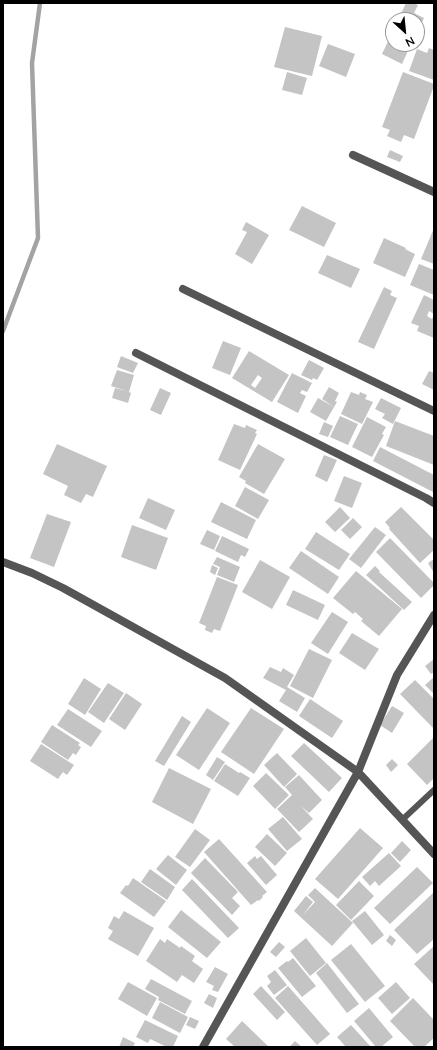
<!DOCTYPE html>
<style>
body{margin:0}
#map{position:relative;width:437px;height:1050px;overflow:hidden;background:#fff;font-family:Lato,sans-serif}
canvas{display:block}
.frame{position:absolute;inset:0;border:4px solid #000;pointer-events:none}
.north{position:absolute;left:385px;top:12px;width:40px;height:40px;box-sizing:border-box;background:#fff;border:1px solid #999;border-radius:50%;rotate:153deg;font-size:11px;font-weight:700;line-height:16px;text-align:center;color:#000}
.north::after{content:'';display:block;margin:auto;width:14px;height:18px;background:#000;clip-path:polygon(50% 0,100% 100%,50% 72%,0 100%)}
</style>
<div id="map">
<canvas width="437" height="1050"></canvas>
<div class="frame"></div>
<div class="north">N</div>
</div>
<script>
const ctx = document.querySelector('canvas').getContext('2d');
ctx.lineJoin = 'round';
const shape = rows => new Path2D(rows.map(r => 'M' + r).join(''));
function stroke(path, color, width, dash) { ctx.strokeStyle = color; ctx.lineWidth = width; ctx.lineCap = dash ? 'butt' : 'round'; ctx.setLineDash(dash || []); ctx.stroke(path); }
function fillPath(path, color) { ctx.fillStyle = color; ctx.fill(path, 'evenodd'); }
stroke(shape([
 [3,331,38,238,32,63,40,3]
]), '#a3a3a3', 4.5);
fillPath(shape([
 [406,3,413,3,418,5,414,13,424,18,417,32,417,20,398,20],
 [285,27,322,36,312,76,274,67],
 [393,31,393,44,411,44,402,64,382,54],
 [328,44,355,54,346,77,319,66],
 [429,48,434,50,434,80,409,71,417,49,427,53],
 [287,72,307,78,302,95,282,90],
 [403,72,434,84,434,86,414,139,404,135,401,142,387,136,390,130,382,127],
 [390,150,403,156,400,162,387,157],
 [302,206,336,223,324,247,289,230],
 [246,222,269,235,252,264,235,254,247,232,242,230],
 [434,228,434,264,421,259],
 [384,238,406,248,405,249,415,254,405,277,373,263],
 [327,255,360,269,351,288,318,273],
 [419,264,434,270,434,295,410,285],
 [384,287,392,291,390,295,397,298,374,349,358,342],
 [424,295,434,300,434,314,429,311,427,316,432,319,434,315,434,338,417,331,419,326,411,323],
 [223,341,241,348,230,375,212,368],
 [249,351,289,375,272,402,232,378],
 [258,375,262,378,255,388,251,385],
 [121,356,138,363,133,373,117,367],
 [309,360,324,368,317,380,313,378,312,380,301,375],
 [117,370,134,375,129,392,131,393,128,403,112,398,115,388,127,391,111,386],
 [429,371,434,373,434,390,422,384],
 [292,373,312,383,307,392,302,390,300,393,306,396,298,413,277,402],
 [329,387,339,393,335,401,337,402,334,407,322,399],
 [160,388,171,393,161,415,150,410],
 [351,392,359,395,360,392,367,395,365,399,373,402,362,424,341,414],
 [318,398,334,407,326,421,310,412],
 [381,398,401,408,393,424,382,418,385,414,375,409],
 [340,416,358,424,348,445,330,437],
 [367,417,386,427,382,434,384,435,372,457,352,447],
 [395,421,434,436,434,465,386,446],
 [324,422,333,426,328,437,319,434],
 [234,424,245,428,246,425,257,430,255,433,257,434,240,470,218,460],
 [57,444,107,466,93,497,86,494,81,503,64,495,68,486,43,474],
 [258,444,285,459,264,494,245,483,246,481,239,477],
 [380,447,434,475,434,490,433,492,373,461],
 [324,455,337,460,327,482,315,476],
 [344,476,362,483,352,508,334,501],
 [245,487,269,500,258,519,235,506],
 [148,498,175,510,166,530,139,518],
 [221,502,256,520,247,539,211,522],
 [340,507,350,518,335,532,325,522],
 [401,507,434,540,434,550,420,563,389,529,390,528,385,522],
 [47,514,71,522,54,567,30,558],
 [353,518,362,527,350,539,341,530],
 [132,525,168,538,156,570,121,557],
 [375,527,386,535,361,568,349,559],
 [207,530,220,536,214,550,200,544],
 [316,532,350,554,339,570,305,549],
 [222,536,249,549,245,557,241,555,238,562,215,551],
 [390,538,434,583,434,585,421,598,376,552],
 [301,551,339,577,328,594,289,568],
 [217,557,240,567,234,582,217,575,220,567,213,564],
 [434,559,434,573,428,563],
 [260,560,290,577,272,609,242,592],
 [212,565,218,568,215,575,210,572],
 [375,566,380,571,379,572,412,602,404,610,366,575],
 [356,571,402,609,379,636,361,621,363,619,355,612,353,614,333,598],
 [217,577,238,585,220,631,214,629,212,633,205,630,206,626,199,623],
 [293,590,325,605,318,620,286,605],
 [332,612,348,622,328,654,311,643],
 [352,633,379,649,365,670,339,653],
 [309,649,332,660,313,698,290,686],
 [434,659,434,672,431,674,425,666],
 [270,667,281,672,283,668,294,675,287,687,305,698,297,712,279,701,286,690,263,678],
 [434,677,434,694,425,685],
 [84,678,101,689,85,715,68,704],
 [415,680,434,699,434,729,400,694],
 [108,683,124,693,104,723,88,712],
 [126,693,142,704,125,730,109,719],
 [310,699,343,721,332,738,299,716],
 [392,706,404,713,392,733,380,725],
 [207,708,230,723,199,770,176,755],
 [251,708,284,729,254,774,221,752],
 [68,709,102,731,91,747,57,725],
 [182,716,191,722,164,766,155,761],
 [52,725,80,743,78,745,81,747,76,755,73,753,68,760,41,742],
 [434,737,434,778,427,785,407,764],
 [304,743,342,778,329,792,291,756],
 [41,744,74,765,67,775,63,772,58,779,30,761],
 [277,753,297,774,284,787,264,765],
 [217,757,225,762,213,780,206,775],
 [392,759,398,765,391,772,386,765],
 [225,764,239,773,240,772,250,778,238,796,214,781],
 [169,768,211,789,193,824,152,802],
 [266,773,289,795,275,809,253,786],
 [299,775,322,800,309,813,301,806,313,819,299,832,277,809,292,795,285,787],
 [283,817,302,839,287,851,268,829],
 [360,828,383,848,338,899,315,879],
 [195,829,210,840,190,867,175,857],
 [267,834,287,853,275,866,255,847],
 [219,839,267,892,262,896,263,897,259,901,258,900,251,905,204,852],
 [402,841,411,850,400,862,391,853],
 [389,853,401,866,379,886,375,881,370,886,362,877],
 [168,855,187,870,176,885,156,869],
 [255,856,257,859,261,856,277,875,266,885,247,863],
 [205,858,238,892,232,898,240,906,232,915,191,873],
 [417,867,433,883,390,924,374,908],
 [150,869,175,887,167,900,141,882],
 [133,878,166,901,154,917,120,893,126,885,128,886],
 [192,879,239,928,228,938,182,890],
 [359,881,374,896,351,920,336,905],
 [315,888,353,923,332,946,294,911,306,896,313,902,303,915,315,902,308,895],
 [434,892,434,939,417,954,394,930],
 [181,910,221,942,207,958,168,927],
 [124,911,154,928,138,956,108,939,113,931,108,928,114,916,119,919],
 [365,911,384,935,372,945,352,921],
 [390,935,396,940,392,946,386,941],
 [306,938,326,963,310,976,290,951],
 [160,939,165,943,167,939,180,948,181,946,195,956,192,961,203,969,194,983,182,975,177,982,146,961],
 [279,942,285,947,276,957,270,952],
 [351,944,385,986,365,1002,331,960],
 [434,946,434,985,414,964],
 [293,958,316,986,302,997,278,968,287,961,288,962],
 [327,963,359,1004,347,1013,316,973],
 [215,967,228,974,218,992,212,990,214,986,206,982],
 [275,970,287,985,274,995,267,986,271,982,267,976],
 [151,979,192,1001,185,1014,158,1000,159,997,145,989],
 [128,982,157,998,147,1016,118,999],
 [396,982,410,998,392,1014,378,998],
 [261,986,285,1012,277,1020,253,994],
 [288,986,330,1034,317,1045,275,998],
 [209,994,217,998,213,1008,204,1003],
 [413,998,434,1020,434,1038,424,1047,415,1047,390,1021],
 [160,1002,188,1017,180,1033,152,1018],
 [369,1008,393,1037,381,1047,376,1047,354,1021],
 [190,1017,199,1021,195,1029,186,1025],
 [145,1020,178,1036,173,1047,167,1047,150,1039,148,1043,136,1037],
 [242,1021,269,1047,235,1047,226,1039],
 [351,1025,371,1047,346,1047,337,1037],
 [123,1037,135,1043,133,1047,119,1047],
 [295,1041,302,1047,289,1047]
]), '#c4c4c4');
stroke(shape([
 [402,820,434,790]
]), '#555', 6);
stroke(shape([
 [353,155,434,192],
 [183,289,434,411],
 [136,353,426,498,434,503],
 [3,562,32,573,63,588,225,678,358,772,434,854],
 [203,1047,358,772,397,675,434,615]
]), '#555', 8);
</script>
